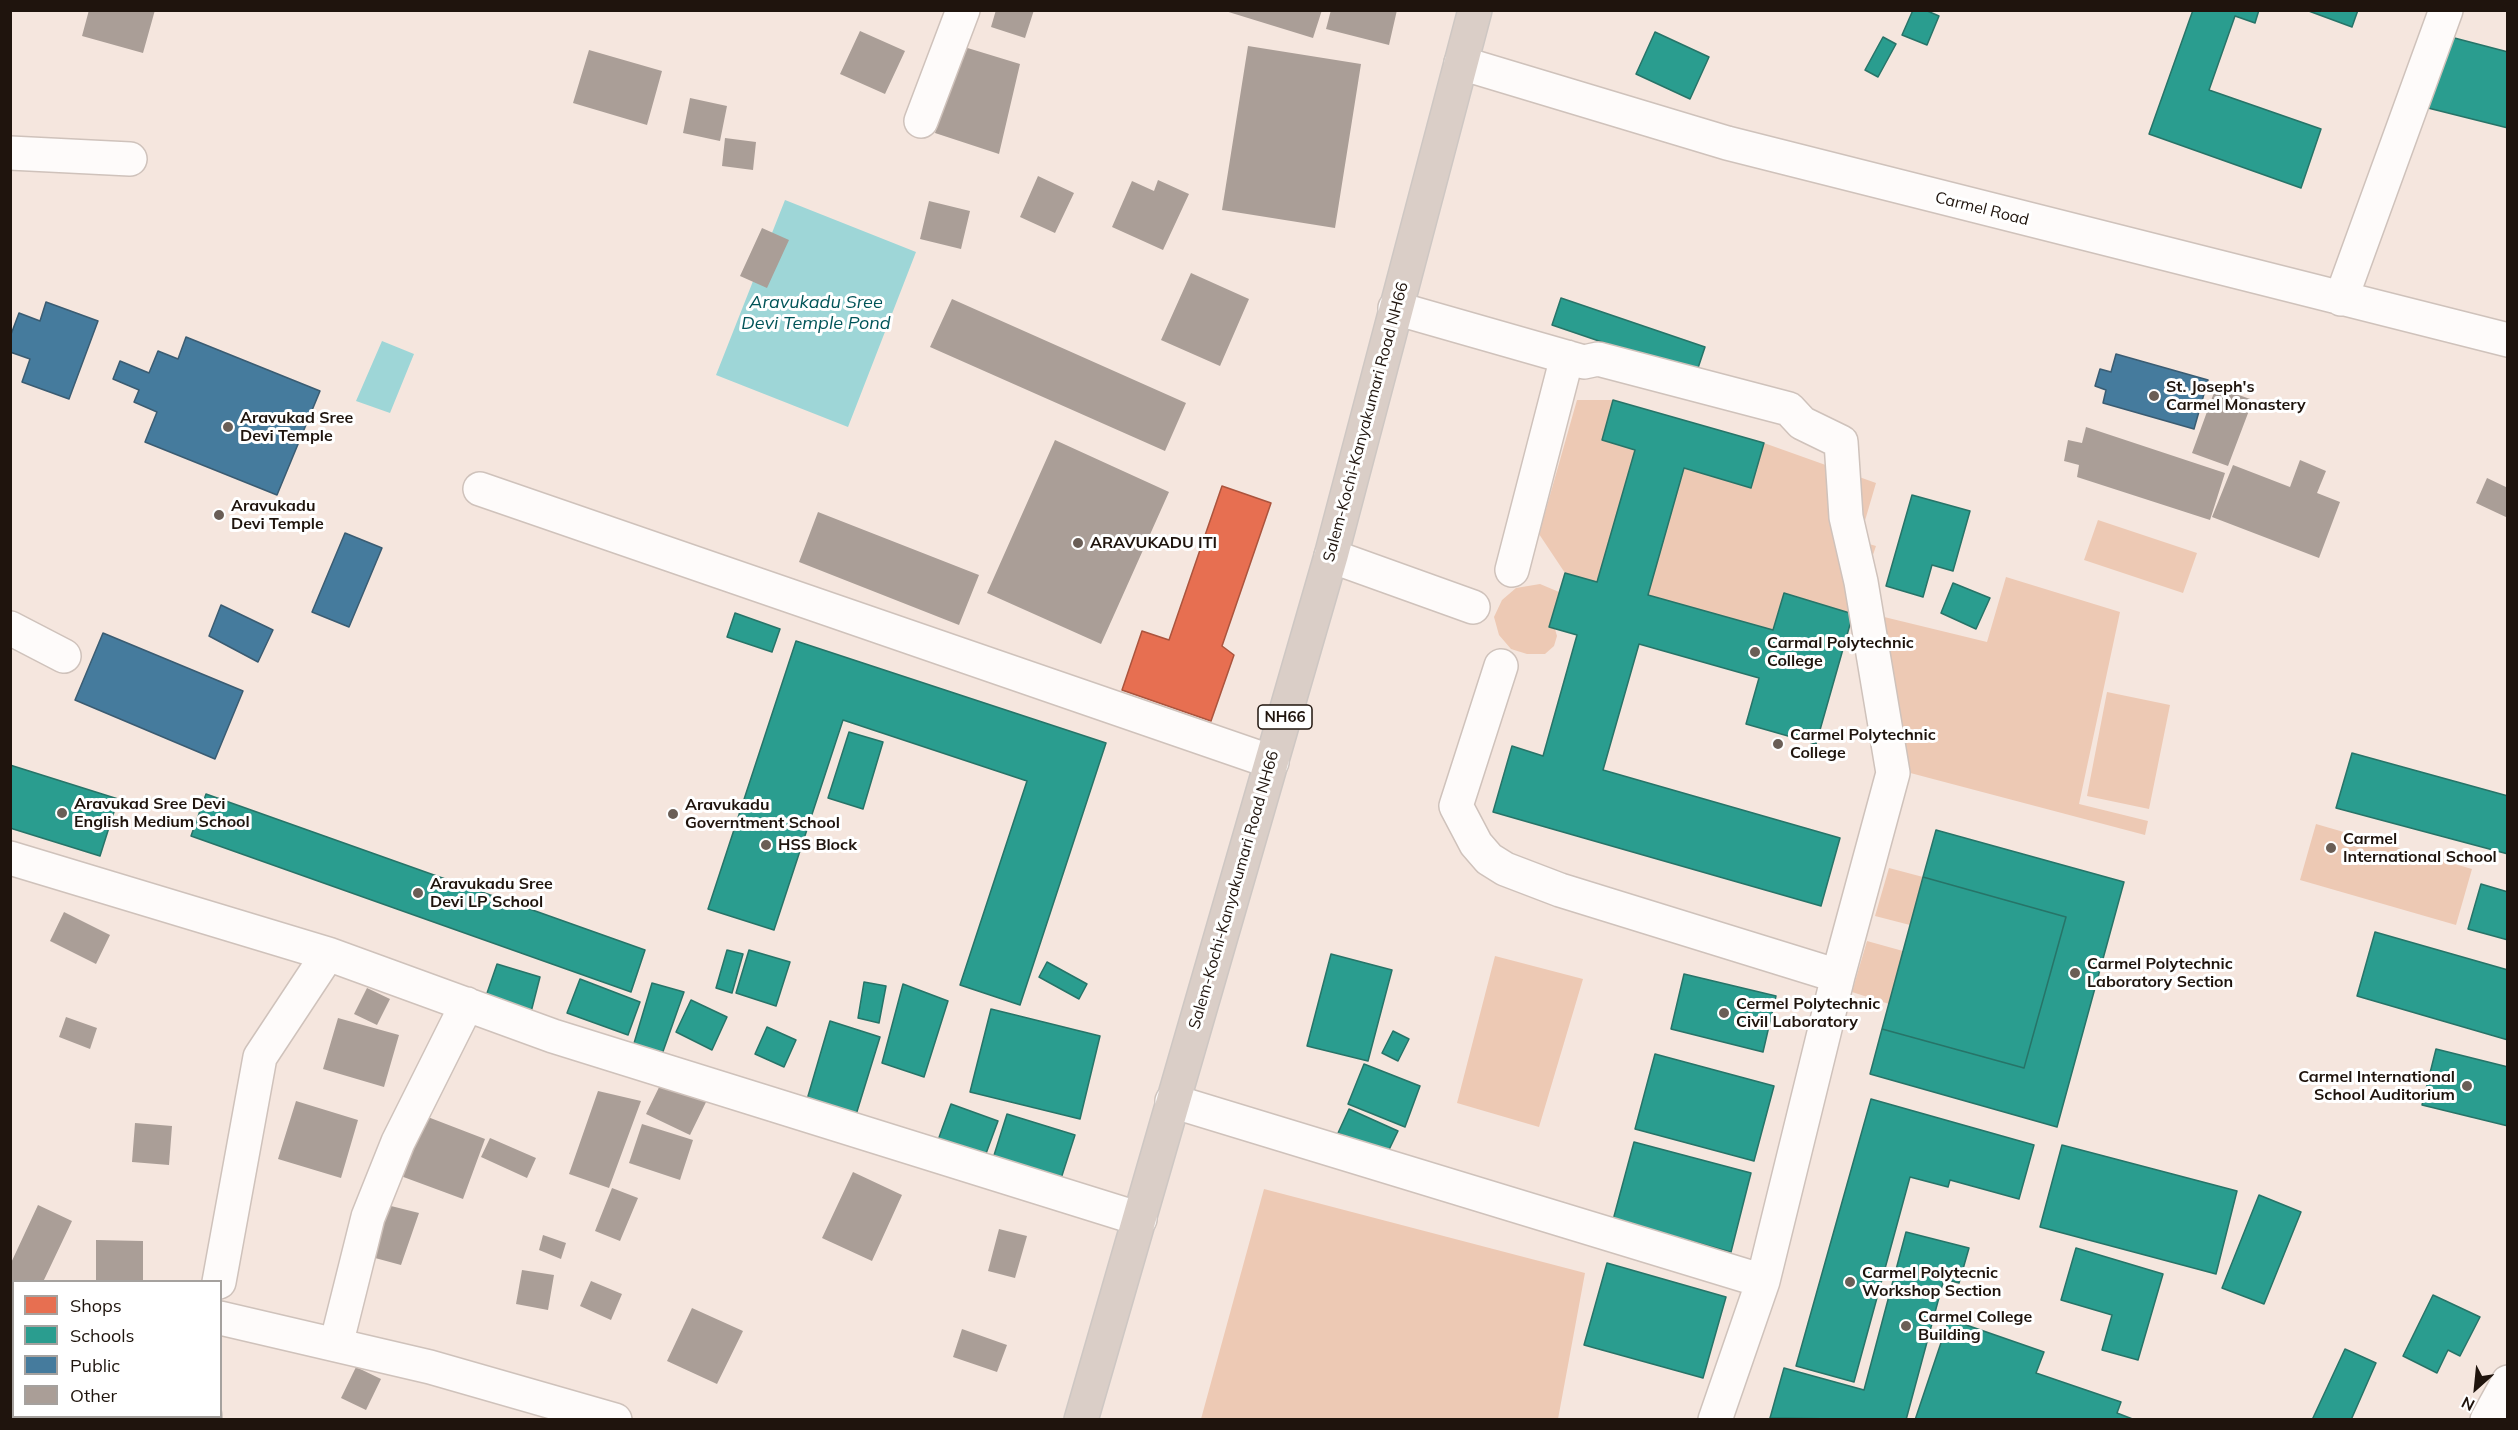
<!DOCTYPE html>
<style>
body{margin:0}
#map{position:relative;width:2518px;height:1430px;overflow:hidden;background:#f5e6de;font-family:Mulish,sans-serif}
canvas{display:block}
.frame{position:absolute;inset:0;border:12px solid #1f140d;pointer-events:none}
.legend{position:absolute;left:12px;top:1280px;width:210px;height:138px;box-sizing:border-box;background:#fff;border:2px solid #a5a19e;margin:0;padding:8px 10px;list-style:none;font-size:18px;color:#1f140d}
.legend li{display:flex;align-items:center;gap:12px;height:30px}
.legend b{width:30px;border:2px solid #a5a19e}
.north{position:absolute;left:2446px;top:1358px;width:60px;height:60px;-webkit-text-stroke:4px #fff;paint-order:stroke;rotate:207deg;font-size:16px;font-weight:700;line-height:24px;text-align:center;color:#1f140d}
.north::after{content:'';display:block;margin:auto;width:21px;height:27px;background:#1f140d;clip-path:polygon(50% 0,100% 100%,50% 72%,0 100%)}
</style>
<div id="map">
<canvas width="2518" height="1430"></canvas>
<div class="frame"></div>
<ul class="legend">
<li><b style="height:16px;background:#e76f51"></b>Shops</li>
<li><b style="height:16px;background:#2a9d8f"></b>Schools</li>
<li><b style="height:16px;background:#457b9d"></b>Public</li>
<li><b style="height:16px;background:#aa9e97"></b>Other</li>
</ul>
<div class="north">N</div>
</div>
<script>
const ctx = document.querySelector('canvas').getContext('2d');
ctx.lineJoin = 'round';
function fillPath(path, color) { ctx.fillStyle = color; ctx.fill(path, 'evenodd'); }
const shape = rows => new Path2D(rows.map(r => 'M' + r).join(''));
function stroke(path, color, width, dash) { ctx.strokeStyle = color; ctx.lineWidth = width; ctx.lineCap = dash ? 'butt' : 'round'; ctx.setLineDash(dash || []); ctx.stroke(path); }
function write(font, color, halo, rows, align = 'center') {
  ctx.font = font + ' Mulish,sans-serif'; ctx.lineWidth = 6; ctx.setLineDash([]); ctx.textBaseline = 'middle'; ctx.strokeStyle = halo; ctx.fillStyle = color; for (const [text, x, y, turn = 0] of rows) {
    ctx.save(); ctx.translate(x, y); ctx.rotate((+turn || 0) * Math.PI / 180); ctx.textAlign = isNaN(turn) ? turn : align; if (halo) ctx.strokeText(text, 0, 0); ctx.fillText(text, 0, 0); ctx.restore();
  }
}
fillPath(shape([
 [1577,400,1613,400,1602,440,1635,450,1597,582,1565,573,1539,534],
 [1764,443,1876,483,1859,541,1876,546,1853,614,1784,594,1773,630,1648,595,1684,468,1751,487],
 [2098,520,2197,553,2183,593,2084,560],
 [2006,577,2120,612,2079,804,2148,821,2145,835,1899,770,1880,616,1987,642],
 [1540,584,1559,592,1549,627,1555,629,1557,636,1554,646,1545,654,1527,654,1511,649,1499,635,1494,617,1502,600,1516,588],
 [2107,692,2170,705,2149,809,2087,796],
 [2316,824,2472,869,2456,925,2300,880],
 [1889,868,1923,877,1910,925,1875,916],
 [1867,941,1903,951,1889,1004,1852,992],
 [1495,956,1583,979,1539,1127,1457,1103],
 [1264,1189,1585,1273,1558,1419,1201,1419]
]), '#edc9b4');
fillPath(shape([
 [785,200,916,252,848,427,716,375],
 [382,341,414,354,390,413,356,401]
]), '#9ed6d7');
const shops = shape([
 [1222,486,1271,503,1222,646,1234,655,1211,721,1122,690,1142,631,1169,640,1222,486]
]);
fillPath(shops, '#e76f51');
stroke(shops, '#ab543d', 1.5);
const schools = shape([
 [1913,10,1925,10,1939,16,1927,45,1902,35,1913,10],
 [2193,10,2259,10,2255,23,2235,16,2209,90,2321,129,2301,188,2149,134,2193,10],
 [2306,10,2358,10,2352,27,2306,10],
 [1655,32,1709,57,1690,99,1636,74,1655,32],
 [2443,35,2508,52,2508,128,2424,107,2443,35],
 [1883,37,1896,44,1878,77,1865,70,1883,37],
 [1561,298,1705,347,1696,374,1552,325,1561,298],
 [1613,400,1764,443,1751,488,1684,468,1648,595,1773,630,1784,593,1853,614,1816,744,1746,724,1759,678,1639,644,1603,770,1840,838,1821,906,1493,812,1512,746,1543,756,1577,635,1549,627,1565,573,1597,582,1635,450,1602,440,1613,400],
 [1912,495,1970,511,1953,571,1932,565,1923,597,1886,586,1912,495],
 [1953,583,1990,598,1976,629,1941,613,1953,583],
 [735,613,780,629,772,652,727,637,735,613],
 [796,641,1106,743,1020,1005,960,985,1027,781,843,720,774,930,708,909,796,641],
 [849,732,883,742,863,809,828,798,849,732],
 [2352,753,2508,796,2508,854,2336,808,2352,753],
 [10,765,118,799,100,856,10,828,10,765],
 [206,794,645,950,631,992,191,836,206,794],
 [1936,830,2124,882,2057,1127,1870,1074,1882,1029,2024,1068,2066,917,1923,877,1936,830],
 [1923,877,2066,917,2024,1068,1882,1029,1923,877],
 [2481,884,2508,892,2508,940,2468,929,2481,884],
 [2375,932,2508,970,2508,1040,2357,996,2375,932],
 [727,950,743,954,732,993,716,988,727,950],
 [749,950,790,962,776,1006,736,993,749,950],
 [1331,954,1392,970,1368,1061,1307,1046,1331,954],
 [1047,962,1087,984,1079,999,1039,977,1047,962],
 [497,964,540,977,530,1016,485,999,497,964],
 [1684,974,1776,996,1763,1052,1671,1029,1684,974],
 [580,979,640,1002,628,1035,567,1013,580,979],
 [864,982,886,986,879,1023,858,1018,864,982],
 [652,983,684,992,660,1060,632,1050,652,983],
 [903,984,948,1001,924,1077,882,1063,903,984],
 [691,1000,727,1017,712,1050,676,1032,691,1000],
 [991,1009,1100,1036,1080,1119,970,1092,991,1009],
 [830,1021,880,1037,855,1118,806,1103,830,1021],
 [767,1027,796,1040,784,1067,755,1054,767,1027],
 [1393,1031,1409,1039,1398,1061,1382,1053,1393,1031],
 [2436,1049,2508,1067,2508,1126,2422,1105,2436,1049],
 [1655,1054,1774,1086,1754,1161,1635,1129,1655,1054],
 [1364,1064,1420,1086,1405,1127,1348,1104,1364,1064],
 [1871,1099,2034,1145,2019,1199,1950,1180,1948,1187,1910,1177,1854,1382,1796,1366,1871,1099],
 [951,1104,998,1121,984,1159,937,1143,951,1104],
 [1349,1109,1398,1131,1386,1156,1338,1133,1349,1109],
 [1007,1114,1075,1135,1058,1188,990,1168,1007,1114],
 [1634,1142,1751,1173,1731,1252,1613,1220,1634,1142],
 [2062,1145,2237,1191,2216,1274,2040,1227,2062,1145],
 [2259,1195,2301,1212,2264,1304,2222,1288,2259,1195],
 [1906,1232,1969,1248,1959,1283,1944,1279,1906,1420,1770,1418,1784,1368,1864,1390,1906,1232],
 [2076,1248,2163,1274,2138,1360,2102,1350,2112,1315,2061,1300,2076,1248],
 [1607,1263,1726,1297,1703,1378,1584,1345,1607,1263],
 [2433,1295,2480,1317,2460,1356,2448,1350,2437,1373,2403,1356,2433,1295],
 [1949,1319,2044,1352,2036,1373,2121,1402,2117,1413,2135,1420,1915,1420,1949,1319],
 [2345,1349,2376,1363,2351,1420,2312,1420,2345,1349]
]);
fillPath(schools, '#2a9d8f');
stroke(schools, '#277468', 1.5);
const public = shape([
 [46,302,98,321,69,399,22,382,30,359,10,352,10,337,19,313,40,321,46,302],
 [186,337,320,391,277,495,145,442,157,412,134,402,139,390,113,379,120,361,149,373,158,351,178,359,186,337],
 [2116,354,2208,380,2194,429,2103,403,2106,390,2095,386,2100,369,2111,372,2116,354],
 [345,533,382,548,349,627,312,612,345,533],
 [221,605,273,630,258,662,209,636,221,605],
 [103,633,243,691,215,759,75,700,103,633]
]);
fillPath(public, '#457b9d');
stroke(public, '#3a5c72', 1.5);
fillPath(shape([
 [89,10,155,10,143,53,82,36],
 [996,10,1034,10,1025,38,991,27],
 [1222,10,1322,10,1313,38],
 [1331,10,1397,10,1389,45,1326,29],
 [860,31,905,51,885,94,840,74],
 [961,46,1020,64,999,154,935,133],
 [1248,46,1361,64,1335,228,1222,210],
 [589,50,662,71,647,125,573,103],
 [690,98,727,106,720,141,683,133],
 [725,138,756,142,753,170,722,166],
 [1038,176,1074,193,1055,233,1020,217],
 [1158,180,1189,194,1163,250,1112,227,1132,181,1154,191],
 [929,201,970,211,961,249,920,239],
 [762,228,789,240,767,288,740,276],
 [1191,273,1249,299,1220,366,1161,340],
 [952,299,1186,403,1165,451,930,347],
 [2216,387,2253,400,2228,466,2192,453],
 [2086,427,2225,473,2210,520,2077,477,2079,465,2064,461,2068,440,2082,443],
 [1055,440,1169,492,1101,644,987,593],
 [2300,460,2326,471,2317,493,2340,502,2319,558,2212,517,2233,465,2290,487],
 [2487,478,2508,488,2508,518,2476,503],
 [818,512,979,575,959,625,799,562],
 [64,912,110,935,96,964,50,941],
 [367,988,390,999,377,1025,354,1014],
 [66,1017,97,1028,90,1049,59,1037],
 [338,1018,399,1035,384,1087,323,1069],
 [664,1077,708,1098,690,1135,646,1114],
 [598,1091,641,1101,609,1188,569,1174],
 [296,1101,358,1120,341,1178,278,1159],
 [420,1114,485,1139,463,1199,398,1175],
 [135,1123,172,1126,169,1165,132,1162],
 [642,1124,693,1140,680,1180,629,1163],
 [490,1138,536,1158,527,1178,481,1157],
 [853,1172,902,1195,872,1261,822,1238],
 [612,1188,638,1198,620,1241,595,1231],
 [379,1203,419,1213,401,1265,364,1255],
 [38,1205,72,1221,43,1282,14,1282,14,1289,10,1288,10,1265],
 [999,1229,1027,1236,1015,1278,988,1271],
 [543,1235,566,1243,561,1259,539,1250],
 [96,1240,143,1241,143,1282,96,1282],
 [522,1270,554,1275,548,1310,516,1304],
 [591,1281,622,1294,611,1320,580,1306],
 [692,1308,743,1331,717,1384,667,1361],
 [962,1329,1007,1345,997,1372,953,1357],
 [356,1367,381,1379,366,1410,341,1398]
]), '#aa9e97');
const minor = shape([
 [1461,63,1727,143,2508,340],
 [921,121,963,10],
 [10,153,130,159],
 [2341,299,2446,10],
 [1395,308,1584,362,1598,359,1789,409,1802,423,1841,442,1846,517,1861,582,1893,773,1838,976,1763,1281,1715,1420],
 [480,489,1272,762],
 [1331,556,1473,607],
 [1512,570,1567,357],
 [10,628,64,656],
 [1501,666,1456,806,1476,844,1489,859,1505,869,1560,890,1838,976],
 [10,858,328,954,553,1036,1140,1219],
 [1172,1101,1763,1281],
 [219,1282,260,1057,328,954],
 [220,1318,430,1367,615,1420],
 [336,1345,368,1217,398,1142,467,1004],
 [205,1420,205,1416],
 [2487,1420,2508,1382]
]);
const highway = shape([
 [1081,1420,1331,556,1475,10]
]);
stroke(minor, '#cfc2bb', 36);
stroke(highway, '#cec7c3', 36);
stroke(minor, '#fefbfa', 33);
stroke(highway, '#dacec7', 33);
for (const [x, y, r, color] of [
 [2154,396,6,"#6a5e56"],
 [228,427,6,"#6a5e56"],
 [219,515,6,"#6a5e56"],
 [1078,543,6,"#6a5e56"],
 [1755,652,6,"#6a5e56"],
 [1778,744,6,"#6a5e56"],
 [62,813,6,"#6a5e56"],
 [673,814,6,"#6a5e56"],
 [766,845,6,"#6a5e56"],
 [2331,848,6,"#6a5e56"],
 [418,893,6,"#6a5e56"],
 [2075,973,6,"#6a5e56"],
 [1724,1013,6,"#6a5e56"],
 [2467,1086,6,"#6a5e56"],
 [1850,1282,6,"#6a5e56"],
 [1906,1326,6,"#6a5e56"]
]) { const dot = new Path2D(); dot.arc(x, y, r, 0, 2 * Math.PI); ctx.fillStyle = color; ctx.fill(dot); stroke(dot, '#fff', 2); }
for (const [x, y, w] of [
 [1285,717,54]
]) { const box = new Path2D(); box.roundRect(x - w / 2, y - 12, w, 24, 4.5); ctx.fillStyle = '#fff'; ctx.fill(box); stroke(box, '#1f140d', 1.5); }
write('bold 15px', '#1f140d', null, [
 ["NH66",1285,717]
]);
write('16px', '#1f140d', '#fff', [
 ["Carmel Road",1982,209,14],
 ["Salem-Kochi-Kanyakumari Road NH66",1366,422,-75],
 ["Salem-Kochi-Kanyakumari Road NH66",1234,890,-74]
]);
write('bold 16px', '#1f140d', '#fff', [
 ["St. Joseph's",2166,387],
 ["Carmel Monastery",2166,405],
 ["Aravukad Sree",240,418],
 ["Devi Temple",240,436],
 ["Aravukadu",231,506],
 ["Devi Temple",231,524],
 ["ARAVUKADU ITI",1090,543],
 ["Carmal Polytechnic",1767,643],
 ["College",1767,661],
 ["Carmel Polytechnic",1790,735],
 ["College",1790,753],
 ["Aravukad Sree Devi",74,804],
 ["English Medium School",74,822],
 ["Aravukadu",685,805],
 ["Governtment School",685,823],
 ["Carmel",2343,839],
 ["International School",2343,857],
 ["HSS Block",778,845],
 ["Aravukadu Sree",430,884],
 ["Devi LP School",430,902],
 ["Carmel Polytechnic",2087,964],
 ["Laboratory Section",2087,982],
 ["Cermel Polytechnic",1736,1004],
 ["Civil Laboratory",1736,1022],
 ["Carmel International",2455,1077,"right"],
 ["School Auditorium",2455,1095,"right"],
 ["Carmel Polytecnic",1862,1273],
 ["Workshop Section",1862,1291],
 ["Carmel College",1918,1317],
 ["Building",1918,1335]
], 'left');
write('italic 18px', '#015458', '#fff', [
 ["Aravukadu Sree",816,303],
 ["Devi Temple Pond",816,324]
]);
</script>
